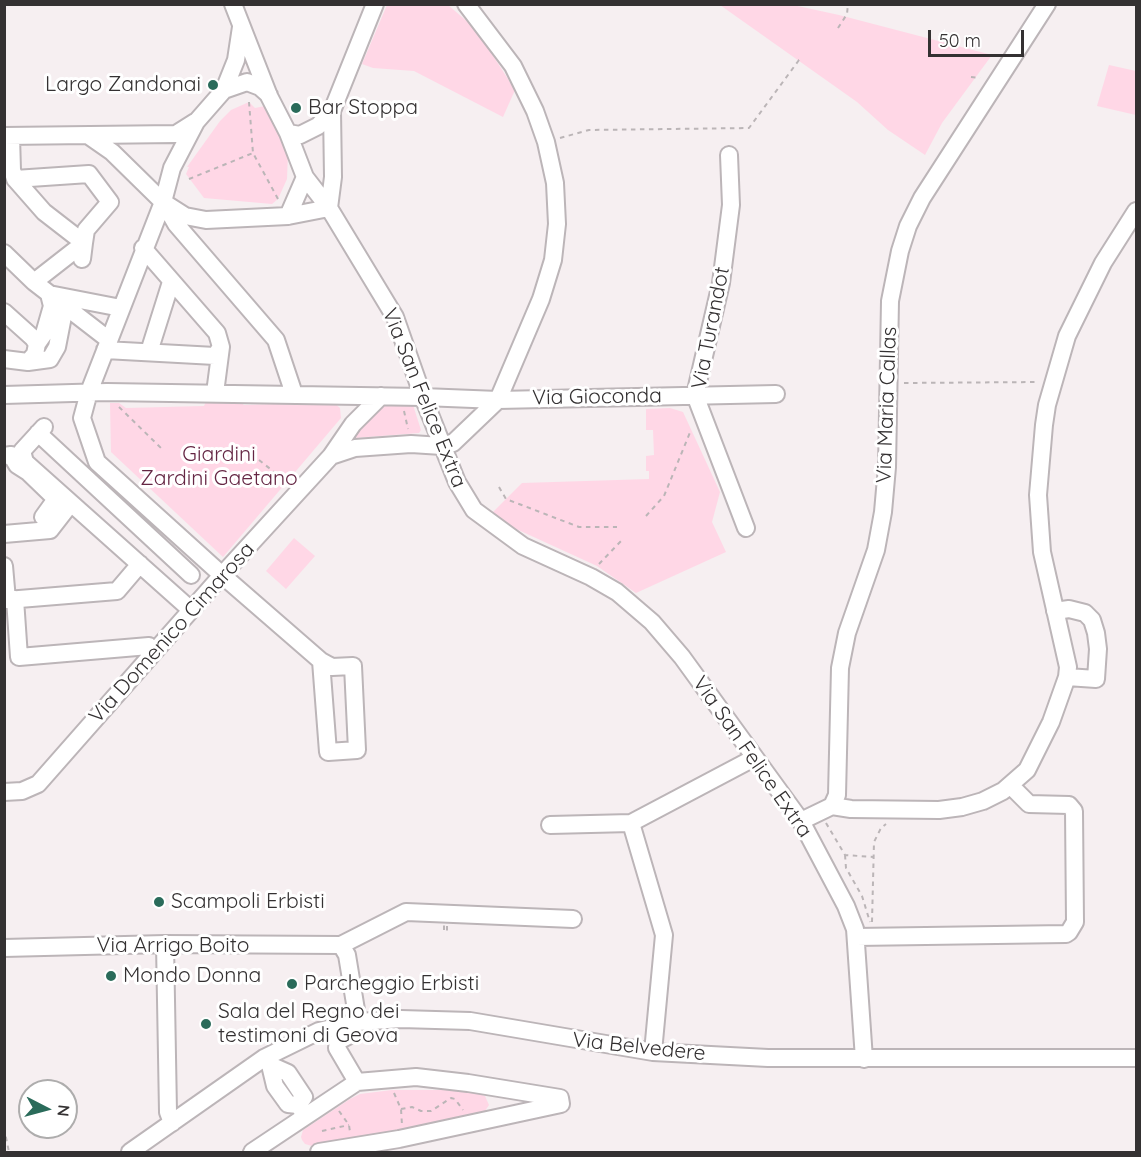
<!DOCTYPE html>
<style>
body{margin:0}
#map{position:relative;width:1141px;height:1157px;overflow:hidden;background:#f6eff1;font-family:Quicksand,sans-serif}
canvas{display:block}
.frame{position:absolute;inset:0;border:6px solid #343132;pointer-events:none}
.north{position:absolute;left:18px;top:1079px;width:60px;height:60px;box-sizing:border-box;background:#fff;border:2px solid #aeadad;border-radius:50%;rotate:96deg;font-size:16px;font-weight:700;line-height:24px;text-align:center;color:#343132}
.north::after{content:'';display:block;margin:auto;width:21px;height:27px;background:#2a6b5a;clip-path:polygon(50% 0,100% 100%,50% 72%,0 100%)}
.scale{position:absolute;left:928px;top:30px;width:96px;height:27px;box-sizing:border-box;border:3px solid #343132;border-top:0;padding-left:8px;font-size:18px;line-height:21px;white-space:nowrap;color:#343132;-webkit-text-stroke:4px #fff;paint-order:stroke}
</style>
<div id="map">
<canvas width="1141" height="1157"></canvas>
<div class="frame"></div>
<div class="north">N</div>
<div class="scale">50 m</div>
</div>
<script>
const ctx = document.querySelector('canvas').getContext('2d');
ctx.lineJoin = 'round';
function fillPath(path, color) { ctx.fillStyle = color; ctx.fill(path, 'evenodd'); }
const shape = rows => new Path2D(rows.map(r => 'M' + r).join(''));
function stroke(path, color, width, dash) { ctx.strokeStyle = color; ctx.lineWidth = width; ctx.lineCap = dash ? 'butt' : 'round'; ctx.setLineDash(dash || []); ctx.stroke(path); }
function write(font, color, halo, rows, align = 'center') {
  ctx.font = font + ' Quicksand,sans-serif'; ctx.lineWidth = 6; ctx.setLineDash([]); ctx.textBaseline = 'middle'; ctx.strokeStyle = halo; ctx.fillStyle = color; for (const [text, x, y, turn = 0] of rows) {
    ctx.save(); ctx.translate(x, y); ctx.rotate((+turn || 0) * Math.PI / 180); ctx.textAlign = isNaN(turn) ? turn : align; if (halo) ctx.strokeText(text, 0, 0); ctx.fillText(text, 0, 0); ctx.restore();
  }
}
fillPath(shape([
 [387,5,448,5,476,29,515,90,503,117,414,71,373,68,362,64],
 [720,5,793,5,839,15,992,55,942,123,925,155,888,130,857,102],
 [1109,65,1136,71,1136,115,1097,106],
 [249,102,255,108,270,105,288,153,287,179,278,199,272,204,204,198,186,174,189,167,187,167,220,121,231,110],
 [234,396,244,405,333,402,340,408,341,418,223,557,111,452,110,403,119,403,126,408,204,406,208,397],
 [388,403,413,405,421,430,419,433,355,438,353,434,380,406],
 [670,408,683,412,720,492,712,522,726,552,636,593,597,566,514,528,492,513,522,483,649,479,649,471,646,471,646,456,654,455,653,430,646,430,646,409],
 [294,538,315,556,286,589,266,571],
 [392,1090,452,1090,479,1094,485,1096,489,1105,485,1111,481,1113,388,1133,312,1146,305,1144,302,1140,301,1137,303,1130,350,1099,360,1094]
]), '#ffd7e6');
const minor = shape([
 [233,4,269,96,288,133,305,177,329,208,395,317,423,397,457,482,474,510,523,546,591,577,617,592,652,622,682,657,801,821,846,906,855,929,864,1059],
 [241,27,236,60,224,90,196,122,172,168,163,202,89,392,82,418,97,462,222,575,321,661,328,752,357,750,353,666,332,667,321,661],
 [224,90,247,82,260,87,269,95],
 [288,133,300,135,318,126,332,111],
 [4,136,176,134,195,122],
 [11,136,12,170,15,179,89,174,110,202,86,230,84,243,34,282],
 [89,136,112,152,163,202,185,216,206,220,288,216,329,208],
 [729,155,731,205,721,283,695,395,746,528],
 [15,179,44,212,84,243,82,259],
 [165,205,176,224,276,340,294,394],
 [329,208,333,177,332,111,375,4],
 [288,216,305,177],
 [143,248,217,333,221,347,215,393],
 [4,253,34,282,109,340],
 [4,312,33,338,37,344,35,354,28,362,4,359],
 [37,344,44,334,52,306,49,294,121,308],
 [105,350,215,356,221,347],
 [149,352,171,282],
 [28,362,50,359,57,347,65,306],
 [4,395,107,392,423,397,498,400,776,394],
 [44,427,22,451,25,462,191,610],
 [38,433,191,575],
 [4,456,11,455,17,465,28,472,56,499,43,517],
 [331,456,355,448,411,444,442,446,453,443,498,400,541,299,553,260,557,224,555,183,546,142,535,111,513,66,466,4],
 [4,534,50,530,71,503],
 [4,566,7,600,117,591,140,564],
 [15,599,19,657,149,646,154,652],
 [1055,611,1069,609,1085,613,1092,620,1096,633,1098,649,1096,679,1067,677],
 [4,792,22,791,38,784,222,575,331,456,353,424,381,396],
 [832,806,851,809,939,810,962,807,983,801,1003,791,1027,770,1051,722,1067,677,1068,667,1042,552,1038,495,1044,425,1047,405,1067,336,1103,263,1136,211],
 [801,821,832,806,837,795,840,668,847,633,876,550,883,512,887,467,890,301,900,251,908,226,922,198,1047,4],
 [550,825,631,823],
 [856,937,1066,934,1069,932,1075,922,1074,811,1069,805,1029,804,1011,786],
 [165,944,168,1112,172,1123],
 [341,945,406,912,573,919],
 [4,948,165,944,341,945,347,955,358,1022],
 [348,1036,338,1041,337,1048,357,1082],
 [653,1052,664,935,631,823,754,758],
 [264,1058,270,1065,288,1073,304,1097,298,1105,306,1116],
 [270,1065,275,1086,288,1104,298,1105],
 [130,1152,264,1058,319,1031,358,1022,401,1019,470,1021,653,1052,768,1058,1136,1058],
 [252,1152,357,1082,416,1077,468,1083,560,1098,561,1104,399,1139,319,1152]
]);
stroke(minor, '#bcb5b8', 20);
stroke(shape([
 [838,28,847,14,848,4],
 [971,77,980,78],
 [249,102,253,153,278,199],
 [560,138,589,130,749,128,799,60,803,60],
 [189,179,253,153],
 [904,383,1039,382],
 [119,407,162,449],
 [404,411,408,429],
 [259,460,288,483],
 [499,487,506,499,579,527,617,527],
 [646,516,664,496,691,430],
 [599,564,622,540],
 [826,823,845,855,873,857],
 [845,855,846,868,862,896,870,922],
 [444,920,447,920,447,931,444,931,444,920],
 [872,922,874,842,881,828,886,824],
 [394,1093,401,1109,402,1125],
 [401,1109,412,1107,421,1111,431,1111,451,1098,455,1099,463,1110],
 [339,1111,349,1125,350,1132],
 [4,1128,9,1152],
 [322,1131,349,1125]
]), '#bbb5b7', 2, [4.5, 4.5]);
stroke(minor, '#fff', 16);
for (const [x, y, r, color] of [
 [213,85,6,"#2a6b5a"],
 [296,108,6,"#2a6b5a"],
 [159,902,6,"#2a6b5a"],
 [111,976,6,"#2a6b5a"],
 [292,984,6,"#2a6b5a"],
 [206,1024,6,"#2a6b5a"]
]) { const dot = new Path2D(); dot.arc(x, y, r, 0, 2 * Math.PI); ctx.fillStyle = color; ctx.fill(dot); stroke(dot, '#fff', 2); }
write('21px', '#343132', '#fff', [
 ["Largo Zandonai",201,85,"right"],
 ["Bar Stoppa",308,108],
 ["Scampoli Erbisti",171,902],
 ["Mondo Donna",123,976],
 ["Parcheggio Erbisti",304,984],
 ["Sala del Regno dei",218,1012],
 ["testimoni di Geova",218,1036]
], 'left');
write('21px', '#343132', '#fff', [
 ["Via Turandot",711,328,-79],
 ["Via Gioconda",597,397,-1],
 ["Via San Felice Extra",424,398,68],
 ["Via Maria Callas",887,405,-88],
 ["Via Domenico Cimarosa",172,633,-48],
 ["Via San Felice Extra",752,757,55],
 ["Via Arrigo Boito",173,946],
 ["Via Belvedere",639,1047,6]
]);
write('21px', '#652644', '#fff', [
 ["Giardini",219,455],
 ["Zardini Gaetano",219,479]
]);
</script>
